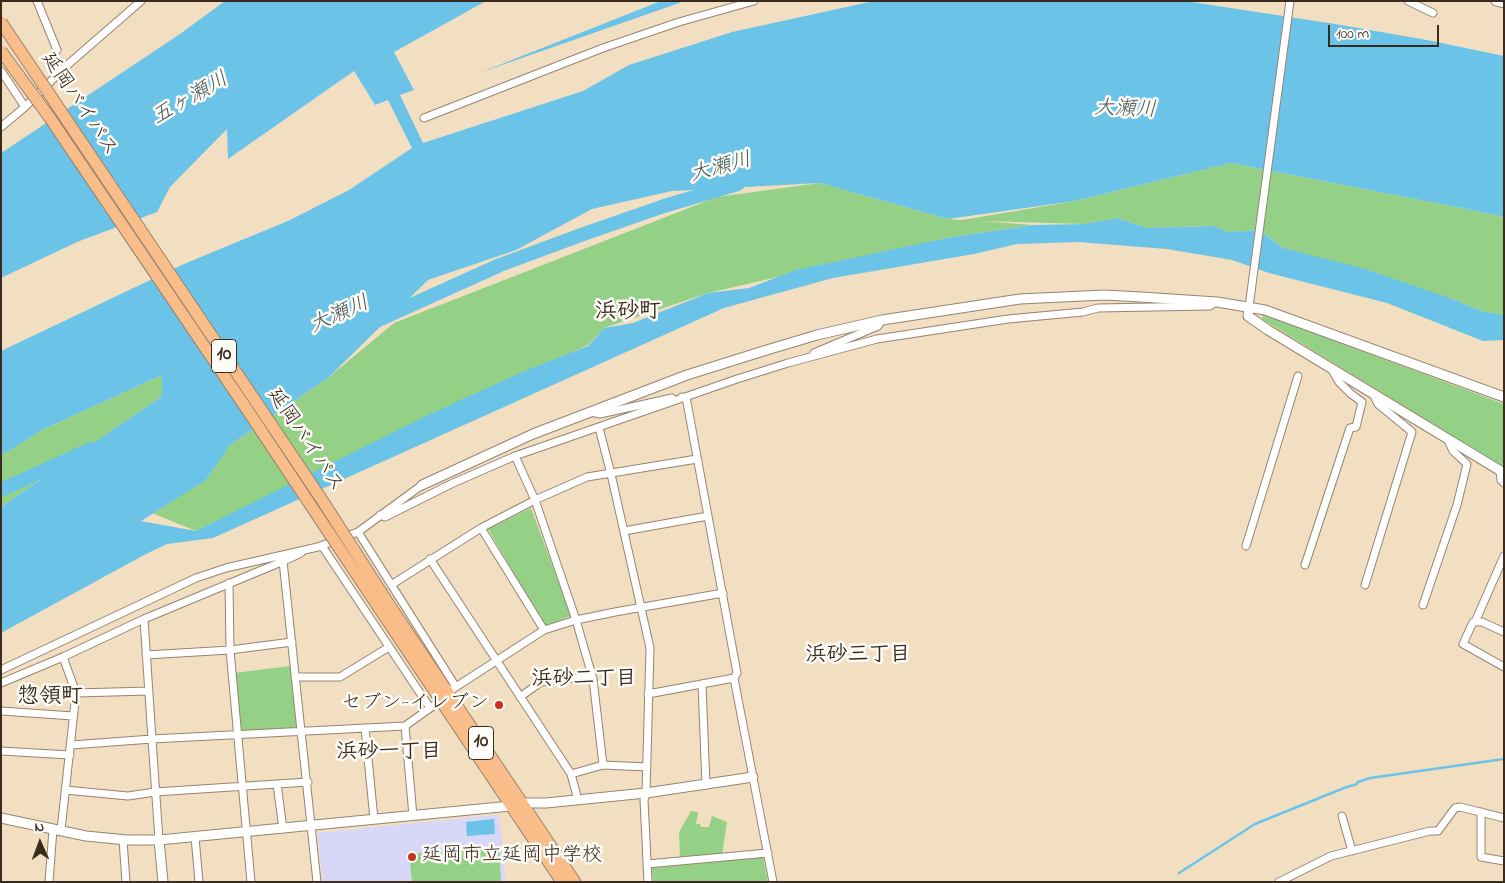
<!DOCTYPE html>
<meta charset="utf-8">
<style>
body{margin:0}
#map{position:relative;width:1505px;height:883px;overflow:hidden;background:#f2dfc2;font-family:"Indie Flower",sans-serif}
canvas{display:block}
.frame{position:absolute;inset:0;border:2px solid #3b2a1e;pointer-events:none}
.north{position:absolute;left:15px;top:818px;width:50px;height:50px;-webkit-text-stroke:4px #fdfcf7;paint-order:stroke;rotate:358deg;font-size:14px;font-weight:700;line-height:20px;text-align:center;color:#3b2a1e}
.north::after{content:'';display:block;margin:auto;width:18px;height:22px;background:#3b2a1e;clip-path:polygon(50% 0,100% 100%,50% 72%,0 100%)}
.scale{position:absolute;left:1328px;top:25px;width:111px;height:22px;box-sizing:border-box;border:2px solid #3b2a1e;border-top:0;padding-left:6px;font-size:15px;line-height:18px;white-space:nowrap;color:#3b2a1e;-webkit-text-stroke:4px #fdfcf7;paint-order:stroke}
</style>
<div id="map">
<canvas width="1505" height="883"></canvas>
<div class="frame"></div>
<div class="north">N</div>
<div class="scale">100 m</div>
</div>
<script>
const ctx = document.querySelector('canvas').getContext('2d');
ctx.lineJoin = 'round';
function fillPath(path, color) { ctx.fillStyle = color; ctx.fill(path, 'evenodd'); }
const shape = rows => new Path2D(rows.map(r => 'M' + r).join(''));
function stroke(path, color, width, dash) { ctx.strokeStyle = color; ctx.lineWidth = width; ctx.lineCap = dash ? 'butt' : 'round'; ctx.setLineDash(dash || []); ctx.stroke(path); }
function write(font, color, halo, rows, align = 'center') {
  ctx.font = font + ' "Indie Flower","Klee One",sans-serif'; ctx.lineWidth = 5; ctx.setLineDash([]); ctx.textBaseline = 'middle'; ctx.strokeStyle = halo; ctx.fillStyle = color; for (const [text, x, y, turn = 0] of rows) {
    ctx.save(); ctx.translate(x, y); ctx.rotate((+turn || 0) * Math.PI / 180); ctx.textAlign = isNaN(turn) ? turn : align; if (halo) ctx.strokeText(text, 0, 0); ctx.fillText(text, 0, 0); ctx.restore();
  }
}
fillPath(shape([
 [495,815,499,816,506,882,323,882,317,833]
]), '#d8d7f8');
fillPath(shape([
 [1231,163,1497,215,1504,219,1504,316,1484,312,1450,298,1283,248,1259,230,1228,232,1214,226,1147,228,1118,218,1084,224,981,221,1033,225,947,238,708,293,604,328,588,345,196,531,152,513,206,480,230,445,329,377,394,323,717,197,820,183,948,219,962,220,1075,201],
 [1263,314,1504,404,1504,468,1262,319],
 [162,375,162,396,1,507,1,456,40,431],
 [531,508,571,616,545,626,488,529],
 [290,666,298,725,296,728,242,732,234,673],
 [691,811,698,812,696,824,700,824,701,827,709,827,712,816,727,822,722,855,680,858,679,832],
 [499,846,501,882,412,882,409,854],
 [763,857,768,882,653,882,652,868]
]), '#94d187');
fillPath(shape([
 [225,1,486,1,394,52,414,90,400,95,423,143,583,91,629,65,732,32,874,1,1185,1,1335,24,1427,40,1504,56,1504,218,1497,215,1231,163,1075,201,948,219,820,183,672,191,592,209,516,250,428,280,329,377,230,445,206,480,141,521,196,531,426,416,520,373,588,346,604,328,633,323,708,293,749,288,796,270,947,238,1033,225,1084,224,1118,218,1147,228,1214,226,1228,232,1259,230,1283,248,1365,269,1450,298,1484,312,1504,315,1504,340,1483,341,1387,303,1269,273,1232,260,1167,249,1078,242,1017,244,974,254,833,278,724,308,213,538,167,544,146,554,1,633,1,507,162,396,162,375,40,431,1,456,1,351,184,264,290,220,349,190,412,148,388,100,375,105,354,71,228,159,227,129,170,187,157,212,77,242,1,278,1,153,180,34],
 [661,1,685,1,479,73],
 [494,819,495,834,467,836,466,822]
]), '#6bc4e8');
stroke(shape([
 [1179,873,1255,824,1344,788,1357,784,1358,782,1370,778,1504,759]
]), '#6bc4e8', 2.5);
stroke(shape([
 [378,320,500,265,578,236,664,206,738,184],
 [1,490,91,449]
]), '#6bc4e8', 14);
const minor = shape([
 [37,1,57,50],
 [1408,1,1433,13],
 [1,71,25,107],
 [424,118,603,48,679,22,754,1],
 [1,127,25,107,65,67,141,1],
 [1249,307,1290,1],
 [814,353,878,326,882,320],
 [682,397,686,397,737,673,734,678,773,882],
 [591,412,600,414,672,398],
 [599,428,611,474,650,648,646,793,644,800,648,882],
 [515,456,535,500,576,620,593,679,603,765],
 [1500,471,1501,480,1504,483],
 [380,515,385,517,451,484,515,456,737,379,788,363,877,339,1008,319,1083,312,1098,308,1210,306,1214,303],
 [481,528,544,630],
 [624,531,708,516],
 [358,532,456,687],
 [1246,546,1298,376],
 [318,547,358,532,422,485],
 [430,559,571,774,578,800],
 [283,561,317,882],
 [1305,565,1350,428,1356,427,1362,402,1351,394,1339,382,1332,370],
 [229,583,230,650,251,882],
 [391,585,481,528,535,500,587,477,697,459],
 [1365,585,1412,432,1378,404,1373,394],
 [1423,605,1457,505,1467,464,1453,451,1448,440],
 [144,619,152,739,405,726,440,701],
 [1475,622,1504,556],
 [1504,632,1482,622,1473,622,1463,644,1504,667],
 [146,655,230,650,292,642],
 [1,670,196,578,226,568,322,546,430,708],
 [295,677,340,677,389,647],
 [1,683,63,657,144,619,286,560,301,553],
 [702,684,706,785],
 [448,692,544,630,576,620,615,612,723,593],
 [76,693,149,691],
 [648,694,734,678],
 [520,697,541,682,592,676],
 [1,711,73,716],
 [405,726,413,816],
 [365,728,374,819],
 [71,745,152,739,159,840],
 [1,751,70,755],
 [571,774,603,765,647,767],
 [277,784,283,829],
 [65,790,128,796,155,792,308,782],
 [1481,812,1481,857,1504,861],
 [1342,816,1352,851],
 [61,830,76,693,63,657],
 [195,837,199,882],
 [123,840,126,882],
 [647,864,768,853],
 [49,882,53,829],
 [1279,882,1331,856,1430,831,1438,831,1455,808,1460,807,1504,818]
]);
const tertiary = shape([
 [1496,1,1504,3],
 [1249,307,1248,316,1268,330,1504,473],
 [422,485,533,434,687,375,770,349,817,335,882,320,1020,299,1104,295,1141,297,1217,302,1265,310,1504,397],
 [1,818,86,836,127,840,159,840,511,806,522,803,546,803,646,793,753,777],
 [159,840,163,882]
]);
const trunk = shape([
 [388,603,575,882],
 [379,608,562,882]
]);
stroke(minor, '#968470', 9);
stroke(tertiary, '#968470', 11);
stroke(trunk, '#968470', 13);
stroke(minor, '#fff', 7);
stroke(tertiary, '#fff', 9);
stroke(trunk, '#f8bd89', 11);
const trunkBridge = shape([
 [1,22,324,503,388,603],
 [1,51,50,118,248,411,379,608]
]);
stroke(trunkBridge, '#968470', 13, []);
stroke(trunkBridge, '#f8bd89', 11);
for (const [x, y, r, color] of [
 [499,705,5,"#c8321e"],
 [412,857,5,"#c8321e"]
]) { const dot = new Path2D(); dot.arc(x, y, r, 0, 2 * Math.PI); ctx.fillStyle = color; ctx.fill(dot); stroke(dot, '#fdfcf7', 2); }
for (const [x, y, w] of [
 [224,356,25],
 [481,743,25]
]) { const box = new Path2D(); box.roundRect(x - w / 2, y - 16.5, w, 33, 4); ctx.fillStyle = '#fdfcf7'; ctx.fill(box); stroke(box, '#3b2a1e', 1); }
write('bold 19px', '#3b2a1e', null, [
 ["10",224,356],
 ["10",481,743]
]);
write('20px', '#3b2a1e', '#fdfcf7', [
 ["延岡バイパス",78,105,56],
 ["延岡バイパス",304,441,56]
]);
write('20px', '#3b2a1e', '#fdfcf7', [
 ["セブン-イレブン",489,705],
 ["延岡市立延岡中学校",422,857,"left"]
], 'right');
write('italic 21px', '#49585b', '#fdfcf7', [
 ["五ヶ瀬川",191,100,-30],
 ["大瀬川",1125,111,2],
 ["大瀬川",721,169,-15],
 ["大瀬川",340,316,-24]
]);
write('bold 21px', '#3b2a1e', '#fdfcf7', [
 ["浜砂三丁目",858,657],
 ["浜砂二丁目",584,681],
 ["浜砂一丁目",389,754]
]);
write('bold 22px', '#3b2a1e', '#fdfcf7', [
 ["浜砂町",628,313],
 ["惣領町",50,698]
]);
</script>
